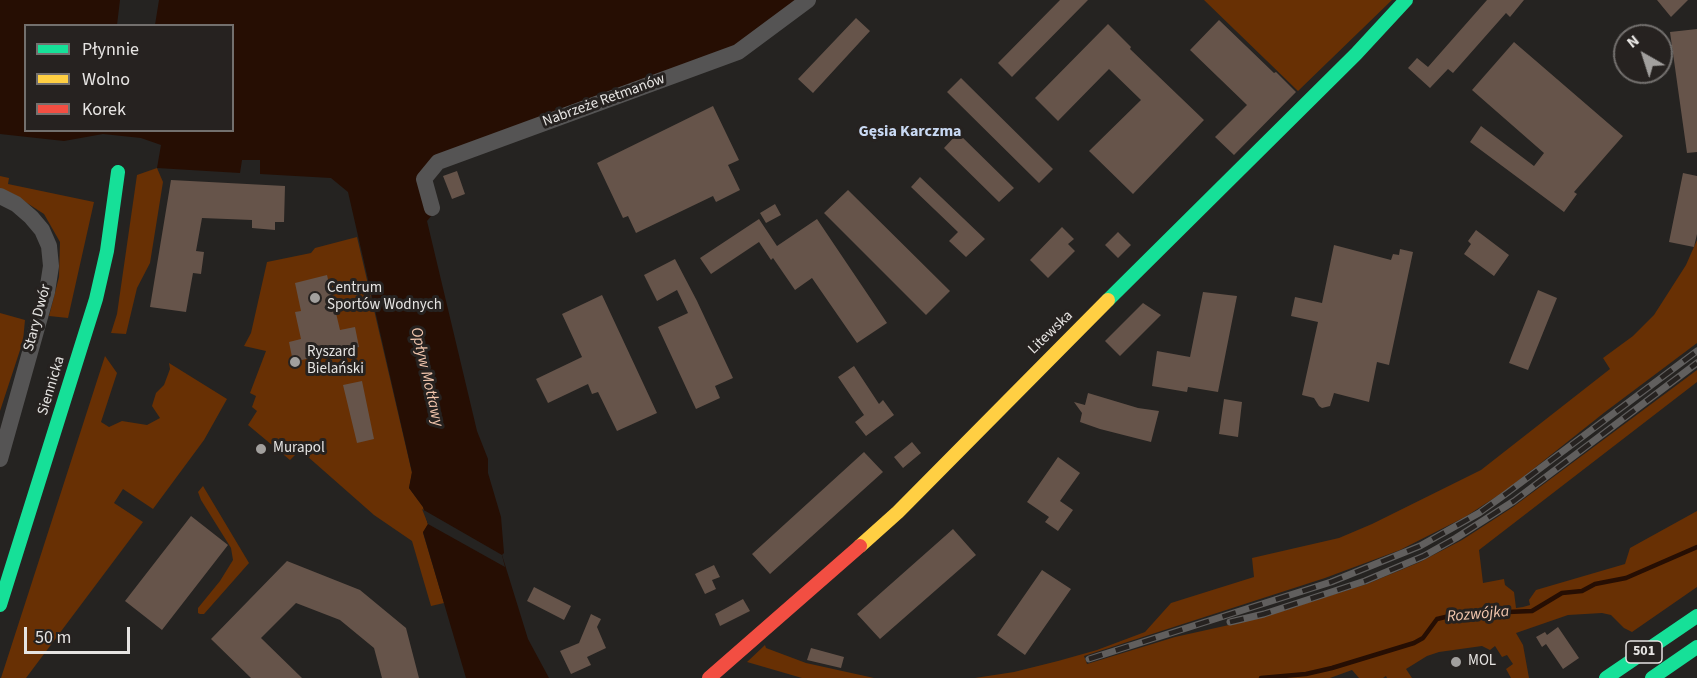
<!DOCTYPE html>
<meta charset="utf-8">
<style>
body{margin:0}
#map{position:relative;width:1697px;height:678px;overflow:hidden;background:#252321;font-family:"Source Sans 3",sans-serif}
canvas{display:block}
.legend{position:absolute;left:24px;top:24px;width:210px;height:108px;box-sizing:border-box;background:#262220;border:2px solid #73706e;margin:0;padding:8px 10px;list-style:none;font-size:18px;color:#e6e4e2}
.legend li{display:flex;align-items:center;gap:12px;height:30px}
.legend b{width:30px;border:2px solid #73706e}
.north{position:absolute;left:1613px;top:24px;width:60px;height:60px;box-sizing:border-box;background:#262220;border:2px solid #73706e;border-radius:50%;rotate:321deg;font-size:16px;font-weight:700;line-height:24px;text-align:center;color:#e6e4e2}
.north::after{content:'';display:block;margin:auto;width:21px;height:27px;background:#a2a09e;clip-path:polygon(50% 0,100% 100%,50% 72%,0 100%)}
.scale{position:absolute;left:24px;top:627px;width:106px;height:27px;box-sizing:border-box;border:3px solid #e6e4e2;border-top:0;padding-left:8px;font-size:18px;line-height:21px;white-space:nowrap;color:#e6e4e2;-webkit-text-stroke:4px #262220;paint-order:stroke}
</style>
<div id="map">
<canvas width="1697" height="678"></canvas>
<ul class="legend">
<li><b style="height:8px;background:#16e098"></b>Płynnie</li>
<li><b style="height:8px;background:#ffcf43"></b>Wolno</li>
<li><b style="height:8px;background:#f24e42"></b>Korek</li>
</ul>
<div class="north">N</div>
<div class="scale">50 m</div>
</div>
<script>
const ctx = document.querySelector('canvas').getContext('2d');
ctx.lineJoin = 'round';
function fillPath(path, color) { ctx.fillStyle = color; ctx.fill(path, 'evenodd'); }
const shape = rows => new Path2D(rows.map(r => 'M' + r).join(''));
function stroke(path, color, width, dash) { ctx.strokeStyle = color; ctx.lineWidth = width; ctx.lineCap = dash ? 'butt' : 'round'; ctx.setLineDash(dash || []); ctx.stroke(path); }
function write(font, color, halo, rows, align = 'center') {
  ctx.font = font + ' "Source Sans 3",sans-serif'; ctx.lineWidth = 6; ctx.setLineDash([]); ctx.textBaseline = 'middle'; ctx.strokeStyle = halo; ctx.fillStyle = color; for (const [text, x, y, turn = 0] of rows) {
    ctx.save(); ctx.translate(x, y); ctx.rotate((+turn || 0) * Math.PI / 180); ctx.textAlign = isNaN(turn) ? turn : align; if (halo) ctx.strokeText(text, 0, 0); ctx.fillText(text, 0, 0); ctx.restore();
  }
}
fillPath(shape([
 [1204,0,1392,0,1298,91],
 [157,168,163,182,150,263,137,288,126,334,111,333,117,314,137,175],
 [0,176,9,178,8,184,94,202,68,318,49,316,59,277,60,242,44,214,13,194,0,189],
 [357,237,412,473,409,488,423,507,428,524,423,533,444,603,431,606,412,541,374,515,307,456,299,451,290,460,248,425,257,411,252,407,256,396,250,393,266,351,244,346,251,333,267,262,311,253,315,248],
 [1697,240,1697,343,1605,412,1508,489,1465,517,1400,550,1325,578,1084,656,1087,664,1175,637,1256,619,1367,584,1420,562,1462,540,1513,507,1697,370,1697,382,1479,550,1483,583,1504,579,1505,585,1514,592,1516,608,1523,607,1530,605,1529,600,1536,590,1625,564,1630,548,1697,511,1697,587,1632,632,1624,628,1611,615,1602,613,1568,615,1516,633,1523,645,1529,678,1511,678,1506,669,1513,664,1507,655,1502,657,1495,646,1490,650,1482,646,1439,652,1427,656,1406,669,1412,678,1387,678,1386,676,1383,678,1359,678,1352,670,1330,678,975,678,1014,672,1058,661,1097,650,1145,632,1171,603,1254,577,1252,558,1339,538,1372,524,1481,470,1610,369,1603,358,1633,336,1654,315,1686,265],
 [0,313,25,320,23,341,0,411],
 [105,356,117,373,101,422,109,427,122,421,147,425,160,418,152,406,156,393,164,385,170,369,169,363,227,399,204,440,153,509,123,489,114,503,143,522,26,678,1,678],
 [203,486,249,563,204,614,200,614,198,613,198,608,220,581,233,560,231,548,201,500,198,492],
 [765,645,766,648,806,663,874,678,802,678,747,662]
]), '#683004');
fillPath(shape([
 [0,0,805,0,737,50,436,160,421,180,432,215,427,221,477,431,488,459,488,473,501,517,504,553,502,555,528,639,549,678,466,678,423,532,428,524,423,507,409,488,412,472,348,192,331,178,260,174,260,160,242,160,240,173,157,168,161,145,141,138,103,134,64,141,0,134],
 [26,26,232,26,232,130,26,130]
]), '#260e03');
fillPath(shape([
 [120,0,159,0,155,25,117,25],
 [422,509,502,555,505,567,428,524]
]), '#252321');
stroke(shape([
 [1261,678,1306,674,1332,668,1414,643,1423,638,1437,619,1458,614,1532,611,1562,593,1582,591,1595,584,1626,578,1697,547]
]), '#260e03', 4.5);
fillPath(shape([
 [1060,0,1088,0,1012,77,998,63],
 [1487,0,1524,0,1510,17,1506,13,1453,73,1448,69,1430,88,1408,68,1417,58,1428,67],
 [1657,0,1688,0,1671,17],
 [856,18,870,31,813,93,798,79],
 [1219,20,1274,73,1276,72,1296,92,1234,155,1215,137,1247,105,1190,50],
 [1108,24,1131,47,1130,49,1204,120,1133,194,1089,151,1141,100,1109,69,1058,121,1035,98],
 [1697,29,1697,152,1687,153,1670,32],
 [1514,42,1623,136,1574,192,1577,194,1564,212,1470,142,1481,126,1534,166,1544,153,1472,90],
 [961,78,1053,169,1039,183,947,92],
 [713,106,739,160,728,165,740,190,716,202,713,196,636,233,628,216,623,218,597,163],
 [958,133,1014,188,999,202,944,148],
 [457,171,465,194,452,199,443,176],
 [1683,173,1697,176,1697,234,1694,247,1669,242],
 [920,177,985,239,966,257,949,241,958,232,911,187],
 [171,180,285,186,284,222,275,222,275,230,252,228,252,220,202,218,196,251,204,252,201,274,193,273,186,312,150,307],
 [848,190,950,291,926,315,824,213],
 [775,204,781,215,766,223,760,213],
 [759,219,777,246,817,219,887,323,857,343,812,278,795,290,773,258,771,260,759,242,711,274,700,258],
 [1062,227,1074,239,1068,244,1075,251,1048,278,1030,260],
 [1476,230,1509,255,1494,276,1464,254,1471,244,1468,241],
 [1118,232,1131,245,1118,258,1105,245],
 [1334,245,1391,260,1393,254,1399,255,1400,249,1413,252,1389,365,1377,362,1369,402,1334,393,1330,406,1322,408,1319,406,1314,398,1302,395,1318,322,1291,316,1295,297,1322,303],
 [675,259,697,301,733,378,715,386,720,398,696,409,658,327,688,313,677,290,657,301,644,275],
 [327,275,340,330,355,327,359,347,293,362,289,342,301,339,295,312,301,311,295,283],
 [1538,290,1557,298,1528,370,1509,363],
 [1203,292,1237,296,1218,392,1188,387,1187,392,1152,386,1157,351,1190,357],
 [602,295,657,413,617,431,598,392,592,394,588,384,548,403,536,379,582,357,562,314],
 [1143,303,1161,315,1120,356,1105,341],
 [854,366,879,404,883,400,894,415,866,436,855,422,864,415,838,377],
 [362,381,374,439,357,443,343,385],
 [1088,393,1138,408,1159,411,1151,442,1100,429,1080,422,1082,413,1074,402,1085,405],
 [1224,399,1242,402,1238,437,1219,434],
 [912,442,921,453,903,468,894,457],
 [864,452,883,472,770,574,752,554],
 [1058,457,1080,473,1060,501,1073,510,1058,531,1045,522,1049,517,1027,502],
 [191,516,228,545,162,630,125,601],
 [953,529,976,555,880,639,857,614],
 [287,561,360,590,406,628,419,678,382,678,374,648,340,620,296,603,261,638,302,678,251,678,211,639],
 [714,565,720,577,712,580,716,589,705,594,695,574],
 [1042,570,1071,589,1025,655,997,635],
 [534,587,571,606,564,620,527,601],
 [743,599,750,611,720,626,715,614],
 [591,614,601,619,597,627,606,648,587,657,591,665,571,674,560,651,579,643],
 [1558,627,1579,658,1563,669,1546,644,1542,647,1536,637,1545,632,1547,635],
 [811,648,844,657,841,668,807,660]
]), '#66544a');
stroke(shape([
 [0,196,16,204,31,217,42,230,49,246,51,266,47,292,0,459],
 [432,208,424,179,438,162,738,52,808,0]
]), '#555454', 16);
stroke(shape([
 [1108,300,1356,54,1406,0],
 [0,605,96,299,107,251,118,172],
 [1606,678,1697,616],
 [1652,678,1697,647]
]), '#16e098', 14);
stroke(shape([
 [860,546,898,512,1108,300]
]), '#ffcf43', 14);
stroke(shape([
 [709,678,860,546]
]), '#f24e42', 14);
const rail = shape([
 [1230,622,1264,614,1365,581,1424,556,1456,538,1514,501,1697,363],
 [1089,659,1331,582,1420,546,1479,513,1507,493,1697,351]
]);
stroke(rail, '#615f5e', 7);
stroke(rail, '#262220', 4.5, [14]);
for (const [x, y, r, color] of [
 [315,298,6,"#a2a09e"],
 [295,362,6,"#a2a09e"],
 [261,449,6,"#a2a09e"],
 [1456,662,6,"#a2a09e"]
]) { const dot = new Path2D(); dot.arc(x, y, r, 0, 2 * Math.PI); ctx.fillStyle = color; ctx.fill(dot); stroke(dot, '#262220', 2); }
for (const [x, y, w] of [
 [1644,652,36]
]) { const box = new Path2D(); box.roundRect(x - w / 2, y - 11, w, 22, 4.5); ctx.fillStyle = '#262220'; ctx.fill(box); stroke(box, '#e6e4e2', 1.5); }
write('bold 14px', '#e6e4e2', null, [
 ["501",1644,652]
]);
write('15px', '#e6e4e2', '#262220', [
 ["Nabrzeże Retmanów",604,101,-20],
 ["Stary Dwór",38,318,-75],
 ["Litewska",1051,333,-44],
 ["Siennicka",52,386,-73]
]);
write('15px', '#e6e4e2', '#262220', [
 ["Centrum",327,289],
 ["Sportów Wodnych",327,306],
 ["Ryszard",307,353],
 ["Bielański",307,370],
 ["Murapol",273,449],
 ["MOL",1468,662]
], 'left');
write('bold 16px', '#c9d9f3', '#262220', [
 ["Gęsia Karczma",910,132]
]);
write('italic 16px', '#f4c7ae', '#262220', [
 ["Opływ Motławy",426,377,77],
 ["Rozwójka",1478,615,-5]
]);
</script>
